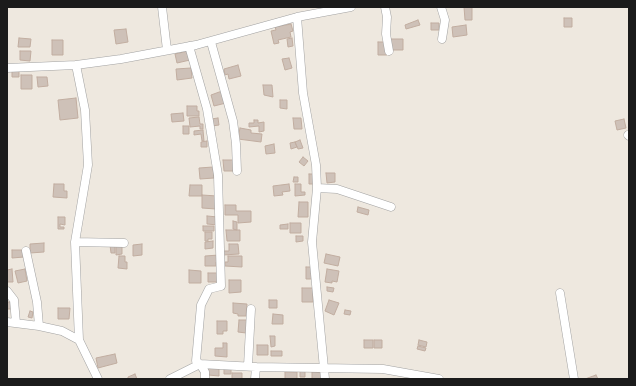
<!DOCTYPE html>
<style>
body{margin:0}
#map{position:relative;width:636px;height:386px;overflow:hidden;background:#eee8df;font-family:"Golos Text",sans-serif}
canvas{display:block}
.frame{position:absolute;inset:0;border:8px solid #1b1b1b;pointer-events:none}
</style>
<div id="map">
<canvas width="636" height="386"></canvas>
<div class="frame"></div>
</div>
<script>
const ctx = document.querySelector('canvas').getContext('2d');
ctx.lineJoin = 'round';
function fillPath(path, color) { ctx.fillStyle = color; ctx.fill(path, 'evenodd'); }
const shape = rows => new Path2D(rows.map(r => 'M' + r).join(''));
function stroke(path, color, width, dash) { ctx.strokeStyle = color; ctx.lineWidth = width; ctx.lineCap = dash ? 'butt' : 'round'; ctx.setLineDash(dash || []); ctx.stroke(path); }
const building = shape([
 [464,7,472,7,472,20,465,20,464,7],
 [564,18,572,18,572,27,564,27,564,18],
 [418,20,420,25,406,29,405,25,418,20],
 [431,23,439,23,439,30,431,30,431,23],
 [291,24,293,31,290,32,291,37,278,40,279,43,274,44,271,31,276,30,275,27,291,24],
 [466,25,467,35,453,37,452,27,466,25],
 [126,29,128,42,116,44,114,30,126,29],
 [19,38,31,39,30,47,18,47,19,38],
 [292,38,293,46,288,47,287,39,292,38],
 [390,39,403,39,403,50,391,50,390,39],
 [52,40,63,40,63,55,52,55,52,40],
 [378,42,387,42,387,55,378,55,378,42],
 [20,51,31,51,30,61,20,60,20,51],
 [188,51,190,60,177,63,175,54,188,51],
 [289,58,292,68,285,70,282,59,289,58],
 [238,65,241,76,229,79,228,74,225,75,224,69,238,65],
 [191,68,192,78,177,80,176,69,191,68],
 [12,70,19,71,19,77,12,77,12,70],
 [21,75,32,75,32,89,21,89,21,75],
 [37,77,47,77,48,86,38,87,37,77],
 [263,85,272,85,273,97,264,95,263,85],
 [222,91,226,103,214,106,211,95,222,91],
 [76,98,78,118,60,120,58,100,76,98],
 [280,100,287,100,287,109,280,108,280,100],
 [187,106,197,106,197,111,199,111,199,116,187,116,187,106],
 [183,113,184,121,172,122,171,114,183,113],
 [199,117,200,124,203,124,203,129,200,129,200,126,190,127,189,118,199,117],
 [218,118,219,125,212,126,211,119,218,118],
 [293,118,301,118,302,129,294,129,293,118],
 [624,119,626,128,617,130,615,121,624,119],
 [254,120,258,120,258,123,264,122,264,131,259,132,259,126,249,127,249,123,254,123,254,120],
 [183,126,189,126,189,134,183,134,183,126],
 [240,128,251,130,251,133,262,134,261,142,238,139,240,128],
 [203,130,204,141,202,141,201,134,194,135,194,131,203,130],
 [300,140,303,148,298,149,295,142,300,140],
 [207,141,207,147,201,147,201,142,207,141],
 [295,142,297,147,291,149,290,143,295,142],
 [274,144,275,153,266,154,265,146,274,144],
 [303,157,308,161,304,166,299,162,303,157],
 [223,160,233,160,234,171,224,171,223,160],
 [213,167,214,178,200,179,199,168,213,167],
 [326,173,335,173,335,182,327,183,326,173],
 [309,174,313,174,313,184,309,184,309,174],
 [294,177,298,177,298,182,293,182,294,177],
 [54,184,64,184,64,191,67,191,67,198,53,197,54,184],
 [289,184,290,191,282,192,283,195,274,196,273,186,289,184],
 [295,184,301,184,301,192,305,192,305,195,295,196,295,184],
 [190,185,202,185,202,196,189,196,190,185],
 [202,195,217,196,216,209,202,208,202,195],
 [299,202,308,202,308,217,298,217,299,202],
 [225,205,236,205,236,211,251,211,251,222,238,223,238,215,225,215,225,205],
 [358,207,369,210,368,215,357,212,358,207],
 [207,216,218,217,218,225,207,224,207,216],
 [58,217,65,217,65,225,60,224,60,227,64,227,64,229,58,229,58,217],
 [233,221,237,222,237,230,233,229,233,221],
 [290,223,301,223,301,233,290,233,290,223],
 [288,224,288,229,280,229,280,225,288,224],
 [203,226,214,226,214,231,203,231,203,226],
 [226,230,240,230,240,241,227,241,226,230],
 [205,232,212,232,212,239,208,239,208,241,205,241,205,232],
 [296,236,303,236,303,241,296,242,296,236],
 [213,241,213,248,205,249,205,242,213,241],
 [44,243,44,252,30,253,30,244,44,243],
 [142,244,142,255,133,256,133,245,142,244],
 [229,244,238,244,239,254,223,255,223,251,229,251,229,244],
 [110,245,115,245,115,253,111,253,110,245],
 [116,245,122,245,122,254,116,255,116,245],
 [12,250,24,250,24,257,12,258,12,250],
 [326,254,340,257,338,266,324,263,326,254],
 [219,255,219,262,216,262,216,266,205,266,205,256,219,255],
 [119,256,125,256,125,262,127,262,127,269,118,268,119,256],
 [228,256,242,256,242,267,225,266,225,262,228,262,228,256],
 [306,267,313,267,313,279,306,279,306,267],
 [12,269,13,282,7,282,7,270,12,269],
 [25,269,27,281,18,283,15,271,25,269],
 [327,269,339,271,337,282,332,281,332,283,325,282,327,269],
 [189,270,201,271,201,283,189,283,189,270],
 [208,273,219,273,220,282,208,282,208,273],
 [229,280,241,280,241,292,229,293,229,280],
 [327,287,334,288,333,292,327,291,327,287],
 [302,288,313,288,313,302,302,302,302,288],
 [269,300,277,300,277,308,269,308,269,300],
 [329,300,339,303,334,315,325,311,329,300],
 [7,302,14,302,14,309,7,309,7,302],
 [233,303,247,304,246,316,238,316,238,314,233,313,233,303],
 [58,308,70,308,69,319,58,319,58,308],
 [345,310,351,311,350,315,344,314,345,310],
 [30,311,33,312,32,318,28,317,30,311],
 [273,314,283,315,283,324,272,324,273,314],
 [239,320,247,320,246,333,238,332,239,320],
 [217,321,227,321,227,331,223,331,223,334,217,334,217,321],
 [270,336,275,336,275,346,271,347,270,336],
 [364,340,373,340,373,348,364,348,364,340],
 [374,340,382,340,382,348,374,348,374,340],
 [419,340,427,342,426,347,418,345,419,340],
 [223,343,227,343,227,357,215,356,215,348,223,348,223,343],
 [257,345,268,345,268,355,257,355,257,345],
 [418,346,426,348,425,351,417,349,418,346],
 [271,351,282,351,282,356,271,356,271,351],
 [115,354,117,363,98,368,96,358,115,354],
 [208,367,219,368,219,376,208,375,208,367],
 [224,368,231,368,231,374,224,374,224,368],
 [300,371,305,371,305,377,300,377,300,371],
 [285,372,297,372,297,379,285,379,285,372],
 [312,372,324,373,323,379,312,379,312,372],
 [232,373,242,373,242,379,232,379,232,373],
 [135,374,137,379,128,379,128,377,135,374],
 [596,375,598,379,585,379,596,375]
]);
fillPath(building, '#cec1b8');
stroke(building, '#c1ada0', 1);
const minor = shape([
 [162,7,167,50],
 [385,7,387,17,386,34,389,51],
 [441,7,445,20,442,39],
 [297,17,303,93,316,165,317,188,312,242,325,379],
 [211,42,233,121,236,144,237,171],
 [189,46,207,109,218,175,221,286,209,289,201,305,196,361,200,364,205,372,205,379],
 [76,65,85,110,88,165,75,242,79,340,98,379],
 [7,68,76,65,121,59,196,45,297,17,351,7],
 [628,135,629,136],
 [317,188,337,189,391,207],
 [75,242,124,243],
 [26,251,37,302,39,326],
 [7,291,14,300,16,323],
 [560,293,574,379],
 [7,322,39,326,62,331,79,340],
 [248,366,251,309],
 [170,379,200,364,256,367,383,369,439,379],
 [255,379,256,367]
]);
stroke(minor, '#a2a2a2', 9);
stroke(minor, '#fff', 8);
</script>
